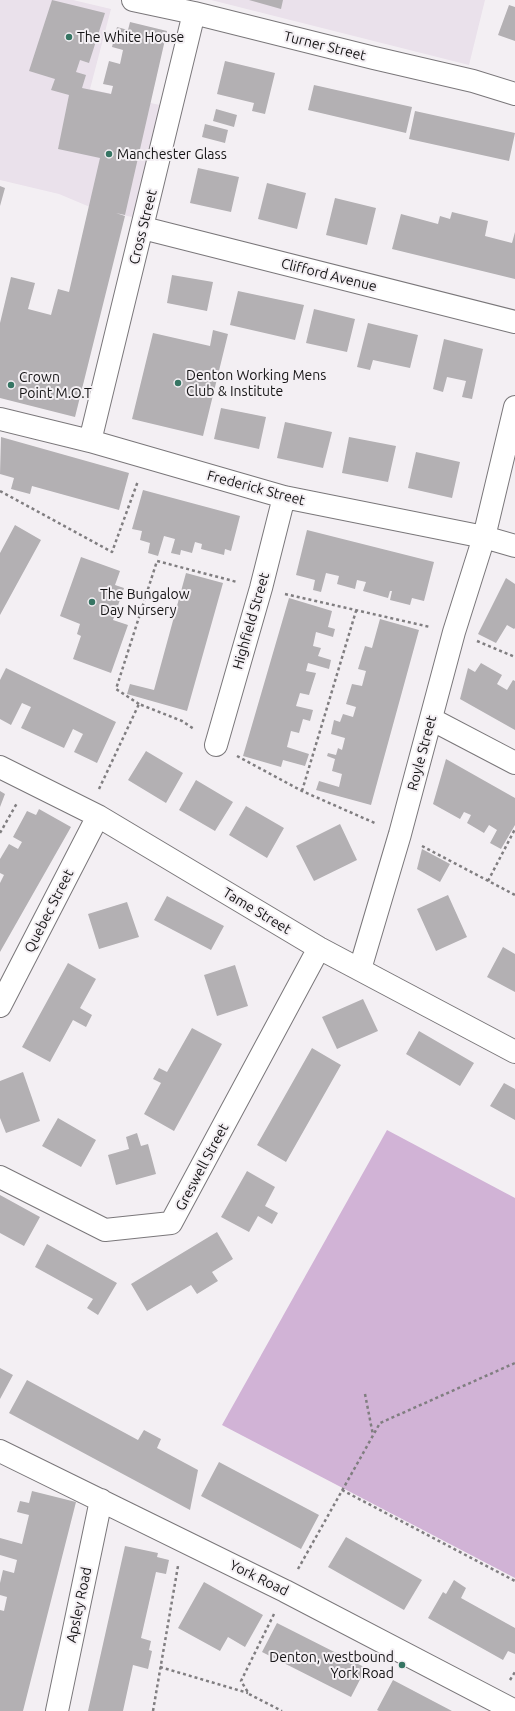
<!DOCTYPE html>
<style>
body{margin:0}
canvas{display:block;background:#f3eff3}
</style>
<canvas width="515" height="1711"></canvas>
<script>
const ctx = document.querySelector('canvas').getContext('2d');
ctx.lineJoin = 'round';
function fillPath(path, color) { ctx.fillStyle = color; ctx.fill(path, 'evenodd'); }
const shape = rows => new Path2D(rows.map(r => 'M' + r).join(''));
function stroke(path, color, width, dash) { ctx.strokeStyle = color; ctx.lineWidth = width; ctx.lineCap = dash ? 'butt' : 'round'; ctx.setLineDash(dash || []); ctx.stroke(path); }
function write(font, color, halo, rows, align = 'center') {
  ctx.font = font + ' Ubuntu,sans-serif'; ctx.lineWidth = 4; ctx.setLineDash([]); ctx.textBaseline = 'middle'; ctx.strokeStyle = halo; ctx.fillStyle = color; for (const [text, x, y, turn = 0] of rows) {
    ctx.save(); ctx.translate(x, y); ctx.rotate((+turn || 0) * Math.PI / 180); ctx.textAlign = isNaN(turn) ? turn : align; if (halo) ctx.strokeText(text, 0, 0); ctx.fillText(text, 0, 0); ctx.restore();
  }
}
fillPath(shape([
 [0,0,73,0,111,9,90,89,164,106,136,218,90,207,59,194,0,180],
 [211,0,485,0,469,65]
]), '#eae1eb');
fillPath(shape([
 [387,1130,515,1198,515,1578,222,1425]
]), '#d1b3d6');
fillPath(shape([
 [52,0,105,13,89,63,80,60,76,72,86,75,82,88,111,94,113,86,103,84,109,61,120,64,123,50,112,47,117,27,128,30,130,22,167,31,125,215,116,213,125,216,75,417,0,398,0,323,11,277,35,283,28,309,51,315,58,289,69,292,100,158,58,149,69,95,51,90,55,79,29,71],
 [249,0,283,0,281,9],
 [509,5,515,7,515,41,498,35],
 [225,61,275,73,265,114,252,111,254,103,217,94],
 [314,85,412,107,406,133,308,110],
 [216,109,237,115,234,127,213,121],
 [415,111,515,133,509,161,409,139],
 [205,124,228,130,225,143,202,137],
 [198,168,239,177,231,212,190,203],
 [267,183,306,193,297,229,258,219],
 [0,186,5,188,0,206],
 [335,198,376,208,367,245,326,235],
 [452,212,488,221,485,236,512,243,515,232,515,279,392,249,401,214,438,224,440,216,450,219],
 [172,275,213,282,207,311,167,303],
 [238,291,304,305,295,340,230,325],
 [314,309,355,319,347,352,306,343],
 [368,323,418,335,410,368,373,360,370,370,357,367],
 [213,330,228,334,203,436,132,419,153,333,210,346],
 [444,339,483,349,472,399,462,397,466,381,447,377,443,392,433,389],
 [221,408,266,417,259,449,214,439],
 [285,422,332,432,323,468,277,458],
 [1,437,129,473,119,510,32,486,30,494,11,489,14,478,0,474],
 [349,437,396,446,388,482,342,473],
 [416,452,460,462,452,498,408,488],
 [143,490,240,516,231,551,225,549,224,555,201,549,202,544,195,542,192,553,181,550,180,555,171,553,175,539,164,536,158,556,148,553,150,543,140,540,142,531,132,529],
 [15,525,41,540,0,615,0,553],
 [307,530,434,562,424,601,412,598,410,605,390,600,392,591,390,591,388,598,363,591,366,582,357,580,355,589,337,584,339,576,326,573,321,592,313,590,315,580,296,575],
 [81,557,120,571,115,585,124,588,113,620,128,625,111,673,73,659,81,636,77,634,80,624,60,616],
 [186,573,223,583,187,711,127,694,130,684,154,690],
 [506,578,515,584,515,628,514,629,507,625,496,643,478,634],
 [289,598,332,611,328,627,335,629,333,637,316,632,313,646,321,648,318,656,331,660,329,669,308,663,306,671,316,673,309,695,300,693,296,706,313,710,310,721,303,719,299,733,291,731,287,747,309,754,305,766,283,760,281,767,243,756],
 [380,619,419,630,371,805,316,790,319,781,339,787,342,774,332,771,335,759,327,756,328,753,336,755,338,748,342,750,345,738,331,734,334,720,340,722,343,714,353,717,356,707,346,704,352,684,362,686,366,671,358,669,365,646,372,648],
 [481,663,502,675,497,684,507,690,513,680,515,681,515,730,460,699,468,668,475,672],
 [6,668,116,722,97,763,74,752,83,734,73,729,64,748,21,728,31,707,22,703,11,725,0,719,0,680],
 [146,751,183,773,166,803,128,780],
 [446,759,515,798,515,825,501,849,490,843,497,830,489,825,484,833,467,823,471,815,464,812,460,819,433,804],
 [196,780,233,802,215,831,179,810],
 [0,791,5,794,0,807],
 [246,806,284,828,267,858,229,835],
 [39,809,71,827,0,952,0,883,4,875,0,873,0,859,9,844,18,849,22,842,13,837,27,811,36,815],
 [340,824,357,860,314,881,296,846],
 [422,849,450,864,440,882,417,869],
 [448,895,467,937,436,951,417,909],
 [167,896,224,926,211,950,154,920],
 [127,902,139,937,99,949,88,914],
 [503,947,515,954,515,992,487,977],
 [68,963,96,979,80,1008,92,1015,86,1027,73,1020,50,1062,22,1047],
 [235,965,248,1006,217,1016,204,975],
 [363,999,378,1031,337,1049,322,1017],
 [192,1028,222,1044,174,1131,144,1114,161,1083,153,1079,159,1068,167,1072],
 [419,1031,474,1063,460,1086,406,1054],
 [312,1048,341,1065,286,1162,257,1145],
 [23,1072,40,1121,6,1133,0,1118,0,1081],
 [504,1083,515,1089,515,1120,490,1106],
 [58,1118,96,1140,81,1167,42,1146],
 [137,1133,141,1146,148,1144,156,1174,116,1185,108,1155,129,1149,126,1137],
 [247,1171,275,1187,265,1206,278,1213,272,1224,258,1216,249,1232,221,1217],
 [0,1195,40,1217,24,1246,0,1233],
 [217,1232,233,1259,212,1272,218,1281,197,1294,191,1285,147,1311,131,1284],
 [47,1244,117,1283,98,1315,87,1308,93,1299,35,1267],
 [0,1368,13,1375,0,1399],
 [27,1380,138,1440,144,1430,161,1439,157,1448,198,1470,190,1510,9,1413],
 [219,1462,319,1515,301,1549,201,1496],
 [32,1491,76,1502,23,1711,0,1711,0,1610,4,1611,7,1597,0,1595,0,1583,3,1570,14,1573,17,1560,0,1555,0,1538,22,1544,29,1515,17,1512,20,1501,29,1503],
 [346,1537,422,1580,404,1610,328,1567],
 [125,1546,158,1553,157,1557,169,1560,166,1574,156,1572,141,1638,151,1641,149,1650,152,1651,148,1669,133,1665,123,1711,88,1711],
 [454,1580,466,1588,461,1598,515,1628,515,1654,508,1651,503,1660,428,1618,443,1592,446,1594],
 [204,1582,263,1615,245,1647,228,1637,220,1651,178,1628],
 [277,1623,366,1668,351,1697,262,1652],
 [393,1680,452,1711,379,1711,377,1710]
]), '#b3b0b3');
const minor = shape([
 [133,0,194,13,374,58,473,81,515,94],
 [143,228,515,322],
 [0,419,90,441,284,497,484,537,515,546],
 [90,441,194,13],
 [431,719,515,763],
 [216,745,261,588,284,497],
 [0,767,98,816,319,948,515,1052],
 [360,969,400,834,454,632,484,537,515,407],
 [0,1006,98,816],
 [0,1177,105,1230,171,1223,319,948],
 [0,1451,285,1591,515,1711],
 [57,1711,101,1500]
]);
stroke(minor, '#7a777a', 24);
stroke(shape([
 [0,491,112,552,138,481],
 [285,594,430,627],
 [477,641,515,657],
 [139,704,116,689,157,561,237,582],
 [237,756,302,791,377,824],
 [99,789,139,704,182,721,194,729],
 [302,791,356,611],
 [0,833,17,803],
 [422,846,515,895],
 [488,881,515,829],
 [365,1394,373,1435],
 [342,1490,515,1581],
 [298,1569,380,1423,515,1363],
 [274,1614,241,1681,249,1694,282,1711],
 [160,1667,248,1693],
 [510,1680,515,1672],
 [153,1711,178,1566]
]), '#807e80', 2.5, [3, 3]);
stroke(minor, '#fff', 22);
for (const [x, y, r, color] of [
 [69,37,4,"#367563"],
 [109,154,4,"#367563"],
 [178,383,4,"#367563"],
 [11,385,4,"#367563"],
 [92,602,4,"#367563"],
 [402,1665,4,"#367563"]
]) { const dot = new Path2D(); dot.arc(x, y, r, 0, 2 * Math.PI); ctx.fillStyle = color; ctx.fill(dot); stroke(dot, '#f3eff3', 1.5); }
write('14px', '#151415', '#f3eff3', [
 ["The White House",77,37],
 ["Manchester Glass",117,154],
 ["Denton Working Mens",186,375],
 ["Club & Institute",186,391],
 ["Crown",19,377],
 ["Point M.O.T",19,393],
 ["The Bungalow",100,594],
 ["Day Nursery",100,610],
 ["Denton, westbound",394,1657,"right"],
 ["York Road",394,1673,"right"]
], 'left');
write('14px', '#151415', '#f3eff3', [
 ["Turner Street",325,46,14],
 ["Cross Street",143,227,-76],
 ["Clifford Avenue",329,275,14],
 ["Frederick Street",256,488,15],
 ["Highfield Street",251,621,-74],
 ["Royle Street",422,753,-75],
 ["Quebec Street",49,911,-63],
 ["Tame Street",257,911,31],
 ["Greswell Street",202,1167,-62],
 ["York Road",259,1578,26],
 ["Apsley Road",79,1605,-78]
]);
</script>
